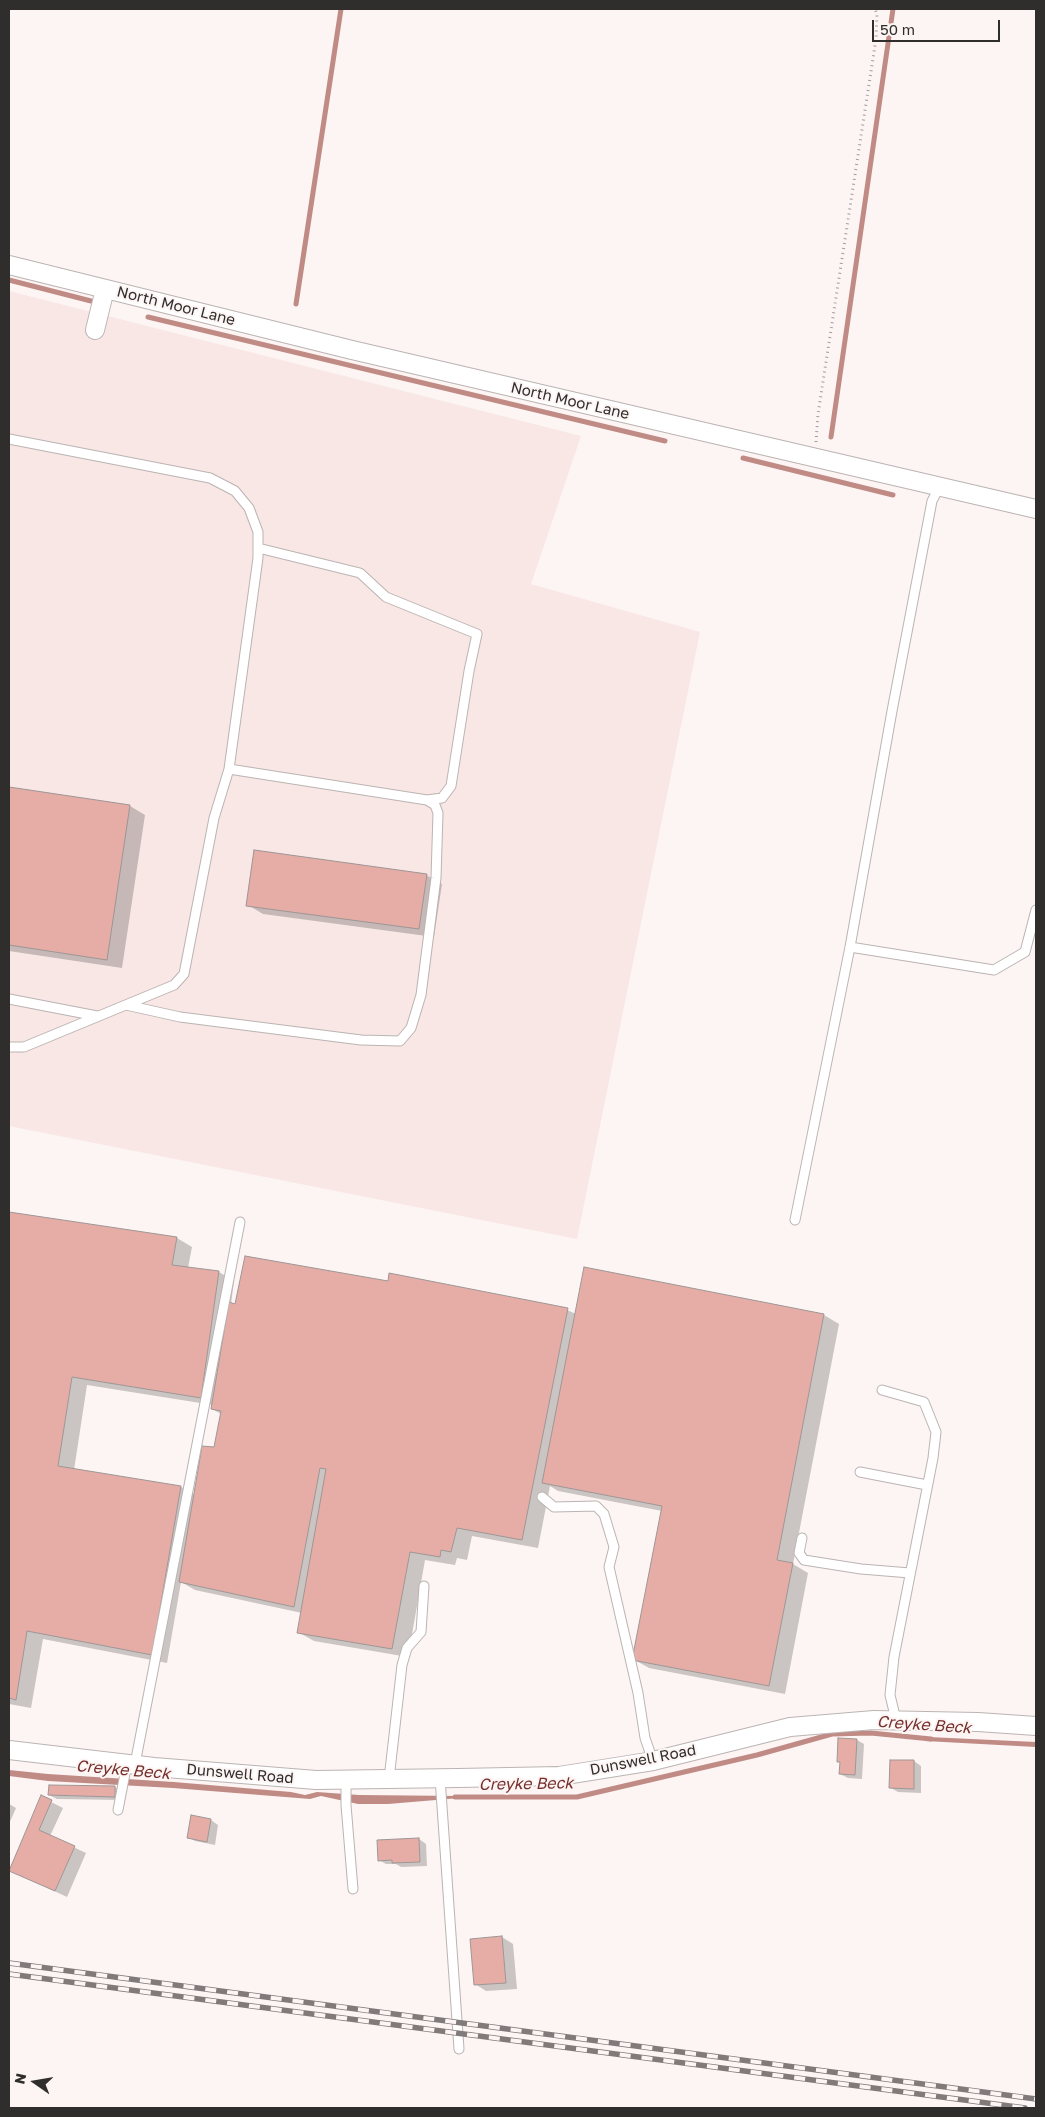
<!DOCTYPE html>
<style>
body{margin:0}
#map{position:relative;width:1045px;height:2117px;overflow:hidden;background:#fdf5f4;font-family:"Golos Text",sans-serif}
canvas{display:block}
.frame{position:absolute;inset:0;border:10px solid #302d2d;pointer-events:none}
.north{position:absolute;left:10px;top:2057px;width:50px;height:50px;-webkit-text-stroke:4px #fdf5f4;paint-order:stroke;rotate:283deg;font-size:14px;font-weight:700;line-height:20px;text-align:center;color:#302d2d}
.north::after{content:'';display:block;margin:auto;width:18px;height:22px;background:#302d2d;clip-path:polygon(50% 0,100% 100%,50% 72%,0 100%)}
.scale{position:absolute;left:872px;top:20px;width:128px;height:22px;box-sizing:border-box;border:2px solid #302d2d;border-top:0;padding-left:6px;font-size:15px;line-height:18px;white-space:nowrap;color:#302d2d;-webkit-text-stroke:4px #fdf5f4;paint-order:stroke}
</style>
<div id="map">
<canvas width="1045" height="2117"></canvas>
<div class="frame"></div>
<div class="north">N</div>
<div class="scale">50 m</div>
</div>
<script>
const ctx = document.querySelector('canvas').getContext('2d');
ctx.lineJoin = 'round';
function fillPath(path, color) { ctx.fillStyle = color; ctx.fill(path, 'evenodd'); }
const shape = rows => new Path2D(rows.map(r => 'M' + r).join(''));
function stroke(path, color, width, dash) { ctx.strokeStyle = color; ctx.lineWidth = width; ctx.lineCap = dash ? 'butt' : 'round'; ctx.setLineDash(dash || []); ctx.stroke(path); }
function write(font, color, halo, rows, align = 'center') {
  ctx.font = font + ' "Golos Text",sans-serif'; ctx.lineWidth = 4; ctx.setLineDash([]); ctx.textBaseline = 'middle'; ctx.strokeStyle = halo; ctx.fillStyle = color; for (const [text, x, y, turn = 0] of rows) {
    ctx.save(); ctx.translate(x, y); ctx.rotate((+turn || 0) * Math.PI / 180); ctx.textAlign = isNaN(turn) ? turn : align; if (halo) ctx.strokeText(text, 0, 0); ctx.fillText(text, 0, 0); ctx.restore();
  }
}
fillPath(shape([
 [9,291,581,436,531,584,700,632,577,1239,9,1126]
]), '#f8e7e5');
fillPath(shape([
 [928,1737,1036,1742,1036,1747,925,1741],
 [9,1770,48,1774,174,1782,291,1792,305,1795,317,1792,359,1795,460,1796,460,1798,388,1804,358,1804,321,1796,310,1799,173,1788,48,1781,9,1776]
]), '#c18b85');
fillPath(shape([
 [9,788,130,806,145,815,122,968,9,951],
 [426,875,442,884,434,937,263,914,248,905],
 [9,1214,177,1238,192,1247,188,1268,219,1272,234,1281,231,1304,236,1305,389,1282,567,1310,576,1314,585,1269,824,1315,839,1324,793,1564,808,1573,785,1694,649,1668,633,1659,662,1511,558,1491,550,1486,538,1548,472,1536,467,1560,457,1558,455,1565,425,1560,408,1657,314,1641,298,1632,302,1613,195,1590,181,1582,167,1663,43,1639,31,1708,9,1704],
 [87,1385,213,1405,212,1409,221,1414,215,1449,195,1495,181,1487,74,1470],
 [857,1740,864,1744,862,1779,848,1778,840,1774,841,1763,838,1761],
 [891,1761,914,1761,921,1766,921,1793,898,1792,891,1788],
 [115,1787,122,1792,122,1800,57,1799,49,1795],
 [41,1797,63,1808,50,1836,86,1853,67,1897,9,1870],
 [9,1804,16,1808,9,1824],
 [192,1817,211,1820,218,1825,215,1845,195,1841,188,1837],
 [419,1839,426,1844,427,1866,401,1867,396,1864,386,1864,379,1860],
 [502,1937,513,1944,517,1989,486,1991,475,1984]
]), '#0003');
stroke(shape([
 [9,280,91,301],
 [296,304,341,9],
 [148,317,665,441],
 [831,437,893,9],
 [743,458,893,495],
 [455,1797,577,1797,757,1755,832,1734,871,1733,931,1739]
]), '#c18b85', 5);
const building = shape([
 [9,787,130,805,107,960,9,945,9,787],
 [254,850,427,874,419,929,246,906,254,850],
 [9,1212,177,1237,172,1265,219,1271,201,1398,72,1377,58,1466,181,1486,152,1655,27,1631,16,1700,9,1698,9,1212],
 [245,1256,388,1281,389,1273,568,1308,522,1540,457,1528,451,1552,441,1550,440,1557,410,1552,392,1649,297,1633,326,1469,320,1468,294,1607,179,1582,202,1446,214,1447,221,1411,211,1409,229,1302,235,1304,245,1256],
 [584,1267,824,1314,777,1560,793,1563,769,1686,632,1660,662,1506,542,1483,584,1267],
 [838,1738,857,1739,855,1775,839,1774,840,1762,837,1762,838,1738],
 [890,1760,914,1760,914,1789,889,1788,890,1760],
 [49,1785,115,1786,115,1797,48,1795,49,1785],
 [41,1795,52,1800,39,1830,75,1846,55,1891,9,1871,41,1795],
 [191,1815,211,1819,207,1842,187,1838,191,1815],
 [419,1838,420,1862,392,1863,392,1860,378,1861,377,1840,419,1838],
 [502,1936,506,1983,474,1985,470,1939,502,1936]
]);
fillPath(building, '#e6ada7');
stroke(building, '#9d9695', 1);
const lane = shape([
 [9,439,210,478,235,491,249,508,258,532,258,558,229,769,214,818,184,974,174,985,24,1047,9,1047],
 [258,548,360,573,386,597,477,634,469,671,451,786,442,798,427,800],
 [850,947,994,970,1025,952,1036,910],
 [9,999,97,1016],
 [126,1005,180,1017,361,1040,400,1041,411,1028,421,995,436,878,438,813,435,805,427,800,229,769],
 [795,1220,850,947,892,711,932,501,940,486],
 [882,1390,924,1402,936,1432,933,1458,894,1657,890,1695,896,1720],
 [860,1472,927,1485],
 [542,1497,554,1507,596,1506,604,1514,614,1547,609,1567,638,1693,645,1738,653,1761],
 [802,1538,799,1553,804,1560,861,1569,910,1573],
 [135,1764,240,1222],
 [440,1778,459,2049],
 [389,1779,402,1665,407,1648,421,1632,424,1586],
 [346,1780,346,1805,353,1889],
 [118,1810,127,1763]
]);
const street = shape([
 [9,265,352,350,1036,509],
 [95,330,105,289],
 [9,1750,154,1767,316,1780,458,1778,559,1776,653,1761,790,1727,874,1720,978,1722,1036,1726]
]);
stroke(lane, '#bbb4b3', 11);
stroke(street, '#bbb4b3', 20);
stroke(shape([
 [816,442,818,414,876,39,877,14,875,9]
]), '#a29c9c', 3, [1, 4]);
stroke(lane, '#fff', 9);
stroke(street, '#fff', 18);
const rail = shape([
 [9,1963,1036,2099],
 [9,1974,1025,2108]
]);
stroke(rail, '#807b7a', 5.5);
stroke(rail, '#fdf5f4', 4, [11]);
write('15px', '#302d2d', '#fdf5f4', [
 ["North Moor Lane",176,306,14],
 ["North Moor Lane",570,401,13],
 ["Dunswell Road",643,1760,-11],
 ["Dunswell Road",240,1774,5]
]);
write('italic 16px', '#75302d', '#fdf5f4', [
 ["Creyke Beck",924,1725,4],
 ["Creyke Beck",123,1770,5],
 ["Creyke Beck",526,1784,-1]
]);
</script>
